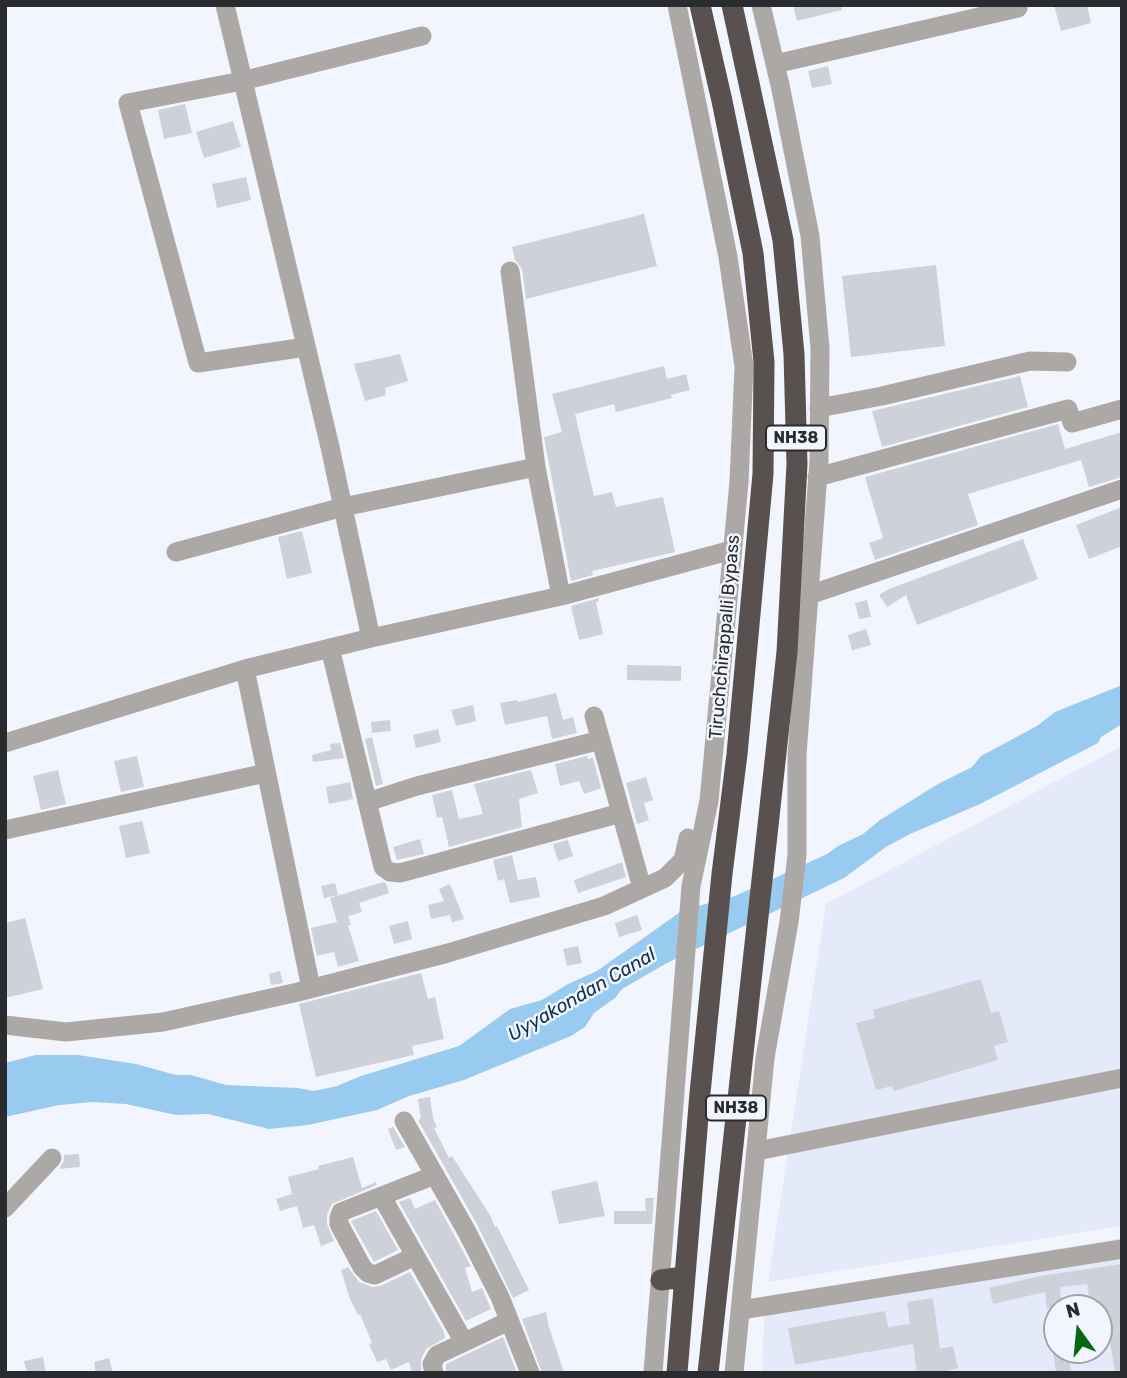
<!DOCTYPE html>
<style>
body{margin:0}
#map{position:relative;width:1127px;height:1378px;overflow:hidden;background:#f2f5fe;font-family:Rubik,sans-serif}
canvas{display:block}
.frame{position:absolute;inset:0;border:7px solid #2a2b2e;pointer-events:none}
.north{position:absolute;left:1043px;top:1294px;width:70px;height:70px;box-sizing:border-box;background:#f2f5fe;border:2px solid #a2a4ab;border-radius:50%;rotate:345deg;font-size:19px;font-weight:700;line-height:28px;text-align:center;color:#2a2b2e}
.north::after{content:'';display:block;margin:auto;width:24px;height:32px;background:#076812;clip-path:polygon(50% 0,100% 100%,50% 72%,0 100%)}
</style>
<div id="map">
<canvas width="1127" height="1378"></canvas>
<div class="frame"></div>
<div class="north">N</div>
</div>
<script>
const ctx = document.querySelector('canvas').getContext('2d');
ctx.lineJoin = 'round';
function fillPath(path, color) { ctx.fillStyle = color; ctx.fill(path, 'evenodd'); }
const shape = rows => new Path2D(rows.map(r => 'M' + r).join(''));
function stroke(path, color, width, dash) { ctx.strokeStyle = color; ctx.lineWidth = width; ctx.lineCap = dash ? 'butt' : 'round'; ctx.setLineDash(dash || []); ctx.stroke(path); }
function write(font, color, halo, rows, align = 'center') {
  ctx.font = font + ' Rubik,sans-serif'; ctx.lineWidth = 5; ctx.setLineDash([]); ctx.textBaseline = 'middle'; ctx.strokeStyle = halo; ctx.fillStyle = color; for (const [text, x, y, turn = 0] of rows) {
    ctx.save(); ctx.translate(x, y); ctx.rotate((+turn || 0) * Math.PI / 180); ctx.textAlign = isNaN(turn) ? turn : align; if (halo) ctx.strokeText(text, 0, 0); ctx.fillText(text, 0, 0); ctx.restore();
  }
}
fillPath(shape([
 [1122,746,1122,1226,768,1282,826,904],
 [1122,1238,1122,1373,762,1373,765,1297],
 [1057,1308,1099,1308,1099,1350,1057,1350]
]), '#e4eaf9');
fillPath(shape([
 [1122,685,1122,724,1101,737,1098,743,980,804,910,834,886,847,844,878,667,963,622,989,615,998,594,1013,585,1027,571,1036,464,1080,409,1096,377,1110,308,1125,269,1129,208,1114,176,1115,126,1104,93,1102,59,1105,5,1117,5,1063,36,1055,78,1055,136,1064,176,1075,191,1075,226,1085,298,1088,314,1091,337,1086,361,1076,459,1046,510,1009,542,1000,568,984,597,971,683,910,735,896,827,854,838,846,863,834,880,820,938,784,972,767,981,756,1037,726,1055,712]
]), '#99cbf1');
fillPath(shape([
 [793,5,841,5,842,10,797,21],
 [1054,5,1087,5,1091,23,1061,31],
 [828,66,832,84,812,88,808,71],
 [185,104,192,133,164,139,158,110],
 [233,121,241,147,204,158,196,132],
 [246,177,251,200,217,208,212,184],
 [644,214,657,266,526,299,522,269,515,260,512,247],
 [936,265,945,346,851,357,842,276],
 [400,354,408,381,385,388,386,395,365,401,354,364],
 [664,366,667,379,686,374,690,390,671,395,672,398,616,412,614,404,575,414,594,496,612,492,616,507,663,497,675,552,592,571,593,575,571,581,544,437,562,432,552,394],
 [1020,376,1028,407,882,447,872,411],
 [1058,424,1065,449,1122,432,1122,477,1089,487,1081,460,968,494,978,525,875,560,869,543,883,538,865,477],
 [1122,507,1122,546,1089,559,1076,525],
 [302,531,312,573,287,579,278,537],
 [1023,539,1038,579,917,625,906,595,887,607,879,595,889,589],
 [599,598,599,601,596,602,603,634,579,640,571,606],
 [867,600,871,617,859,619,855,603],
 [866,629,871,645,852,650,848,635],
 [627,665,681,666,681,681,627,680],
 [556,693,563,720,573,717,577,733,552,739,547,716,505,725,500,703,517,700,518,702],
 [473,705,476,721,456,726,451,710],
 [390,720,391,731,372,733,371,722],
 [438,729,441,742,416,748,413,735],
 [372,737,383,784,376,786,365,739],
 [340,743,344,758,313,762,312,755,331,750,330,744],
 [137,756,144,787,121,792,114,761],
 [587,756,588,759,593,758,601,788,584,794,579,781,560,786,555,764],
 [58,770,66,804,41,810,33,776],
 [531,770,538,793,519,799,522,827,449,847,442,817,437,818,432,795,452,790,459,819,483,814,474,784],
 [646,777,653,800,644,803,649,820,637,824,626,783],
 [350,782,353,799,329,804,326,787],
 [142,821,150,853,126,858,119,826],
 [420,839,424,854,397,860,393,847],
 [568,840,573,856,558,861,553,844],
 [512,855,518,880,536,877,540,897,510,903,504,879,498,881,493,860],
 [622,862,626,877,578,893,574,880],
 [383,882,386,883,389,893,359,903,362,912,348,916,351,925,348,925,359,961,338,967,334,952,317,956,311,928,337,922,330,898],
 [335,883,338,895,324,898,321,886],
 [450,884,464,919,452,922,450,915,431,919,428,905,444,901,439,889],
 [637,915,642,930,619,937,615,923],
 [25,918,43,989,5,998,5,923],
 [408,921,412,939,394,944,389,926],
 [578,946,582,963,567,966,563,949],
 [280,971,283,983,271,985,269,974],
 [421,973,428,999,435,997,444,1039,412,1046,414,1055,316,1077,299,1004],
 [981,979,991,1013,999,1011,1008,1042,994,1046,998,1060,894,1091,892,1086,876,1090,856,1023,875,1018,873,1010],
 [430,1097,433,1118,437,1127,434,1128,449,1158,452,1156,490,1215,495,1227,497,1226,529,1290,513,1298,478,1226,418,1120,421,1119,418,1099],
 [393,1127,405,1147,396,1150,388,1129],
 [79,1154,80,1167,59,1169,64,1161,64,1155],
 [353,1157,362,1188,376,1182,377,1185,332,1204,327,1214,327,1224,334,1241,321,1246,314,1225,303,1228,297,1206,280,1211,276,1199,292,1194,288,1177,319,1169,318,1166],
 [597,1181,605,1216,559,1224,551,1191],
 [410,1198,415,1209,435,1200,471,1266,465,1268,472,1292,482,1288,491,1309,466,1321,399,1202],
 [645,1198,654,1198,652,1224,614,1224,614,1211,646,1211],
 [376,1211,398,1250,374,1262,351,1221],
 [1122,1264,1122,1373,1115,1373,1105,1310,1091,1308,1087,1284,1060,1287,1062,1308,1047,1308,1045,1292,993,1304,989,1288,1040,1276],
 [348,1267,359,1282,373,1287,380,1286,410,1272,444,1332,445,1338,426,1349,421,1359,421,1373,412,1373,409,1362,391,1370,386,1359,377,1362,369,1344,372,1343,360,1314,358,1315,350,1299,341,1270],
 [933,1298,940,1349,953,1346,958,1368,939,1373,917,1373,913,1344,795,1365,788,1328,885,1311,888,1327,910,1324,907,1302],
 [546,1312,549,1327,564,1373,542,1373,522,1319],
 [503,1337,517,1373,446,1373,446,1364],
 [1053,1350,1068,1350,1071,1373,1056,1373],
 [43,1357,46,1373,27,1373,24,1361],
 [109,1358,113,1373,96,1373,94,1362]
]), '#ced1d9');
stroke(shape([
 [225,5,330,447,371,638],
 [775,64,1018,8],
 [510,271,536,467,561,596],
 [306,347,198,363,128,103,242,81,422,36],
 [819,408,882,396,1030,361,1067,362],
 [817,477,1068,409,1072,423,1122,409],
 [176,552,343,507,536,467],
 [809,595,1122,489],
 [330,648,383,867,390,872,400,873,621,813],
 [594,716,642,888],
 [5,743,245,669],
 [367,802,417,786,601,740],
 [5,830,266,773],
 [311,988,245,669,371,638,561,596,732,550],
 [5,1025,66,1032,163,1022,298,992,448,953,604,906,665,878,683,860,688,838],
 [404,1121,467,1232,500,1297,530,1373],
 [757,1151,1122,1078],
 [382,1197,464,1342],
 [5,1208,52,1158],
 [415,1256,375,1275,368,1273,362,1267,339,1224,339,1218,341,1212,435,1175],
 [741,1310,1122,1249],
 [434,1373,432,1364,437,1355,509,1321],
 [653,1373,691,886,709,801,739,482,744,366,728,257,677,5],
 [734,1373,765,1058,789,922,797,855,797,755,819,460,820,348,810,236,780,85,761,5]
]), '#aca8a6', 19);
stroke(shape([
 [661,1280,684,1277],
 [677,1373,700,1093,722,874,737,754,763,474,764,362,753,253,722,101,700,5],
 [708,1373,787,652,797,464,794,354,783,240,732,5]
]), '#59514f', 21);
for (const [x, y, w] of [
 [796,438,60],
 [736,1108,60]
]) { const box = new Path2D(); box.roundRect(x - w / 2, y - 12.5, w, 25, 5); ctx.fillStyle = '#f2f5fe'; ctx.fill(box); stroke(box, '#2a2b2e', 2); }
write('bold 16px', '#2a2b2e', null, [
 ["NH38",796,438],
 ["NH38",736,1108]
]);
write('18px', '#2a2b2e', '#f2f5fe', [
 ["Tiruchchirappalli Bypass",725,637,-85]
]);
write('italic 19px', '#0e354e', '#f2f5fe', [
 ["Uyyakondan Canal",582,995,-30]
]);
</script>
